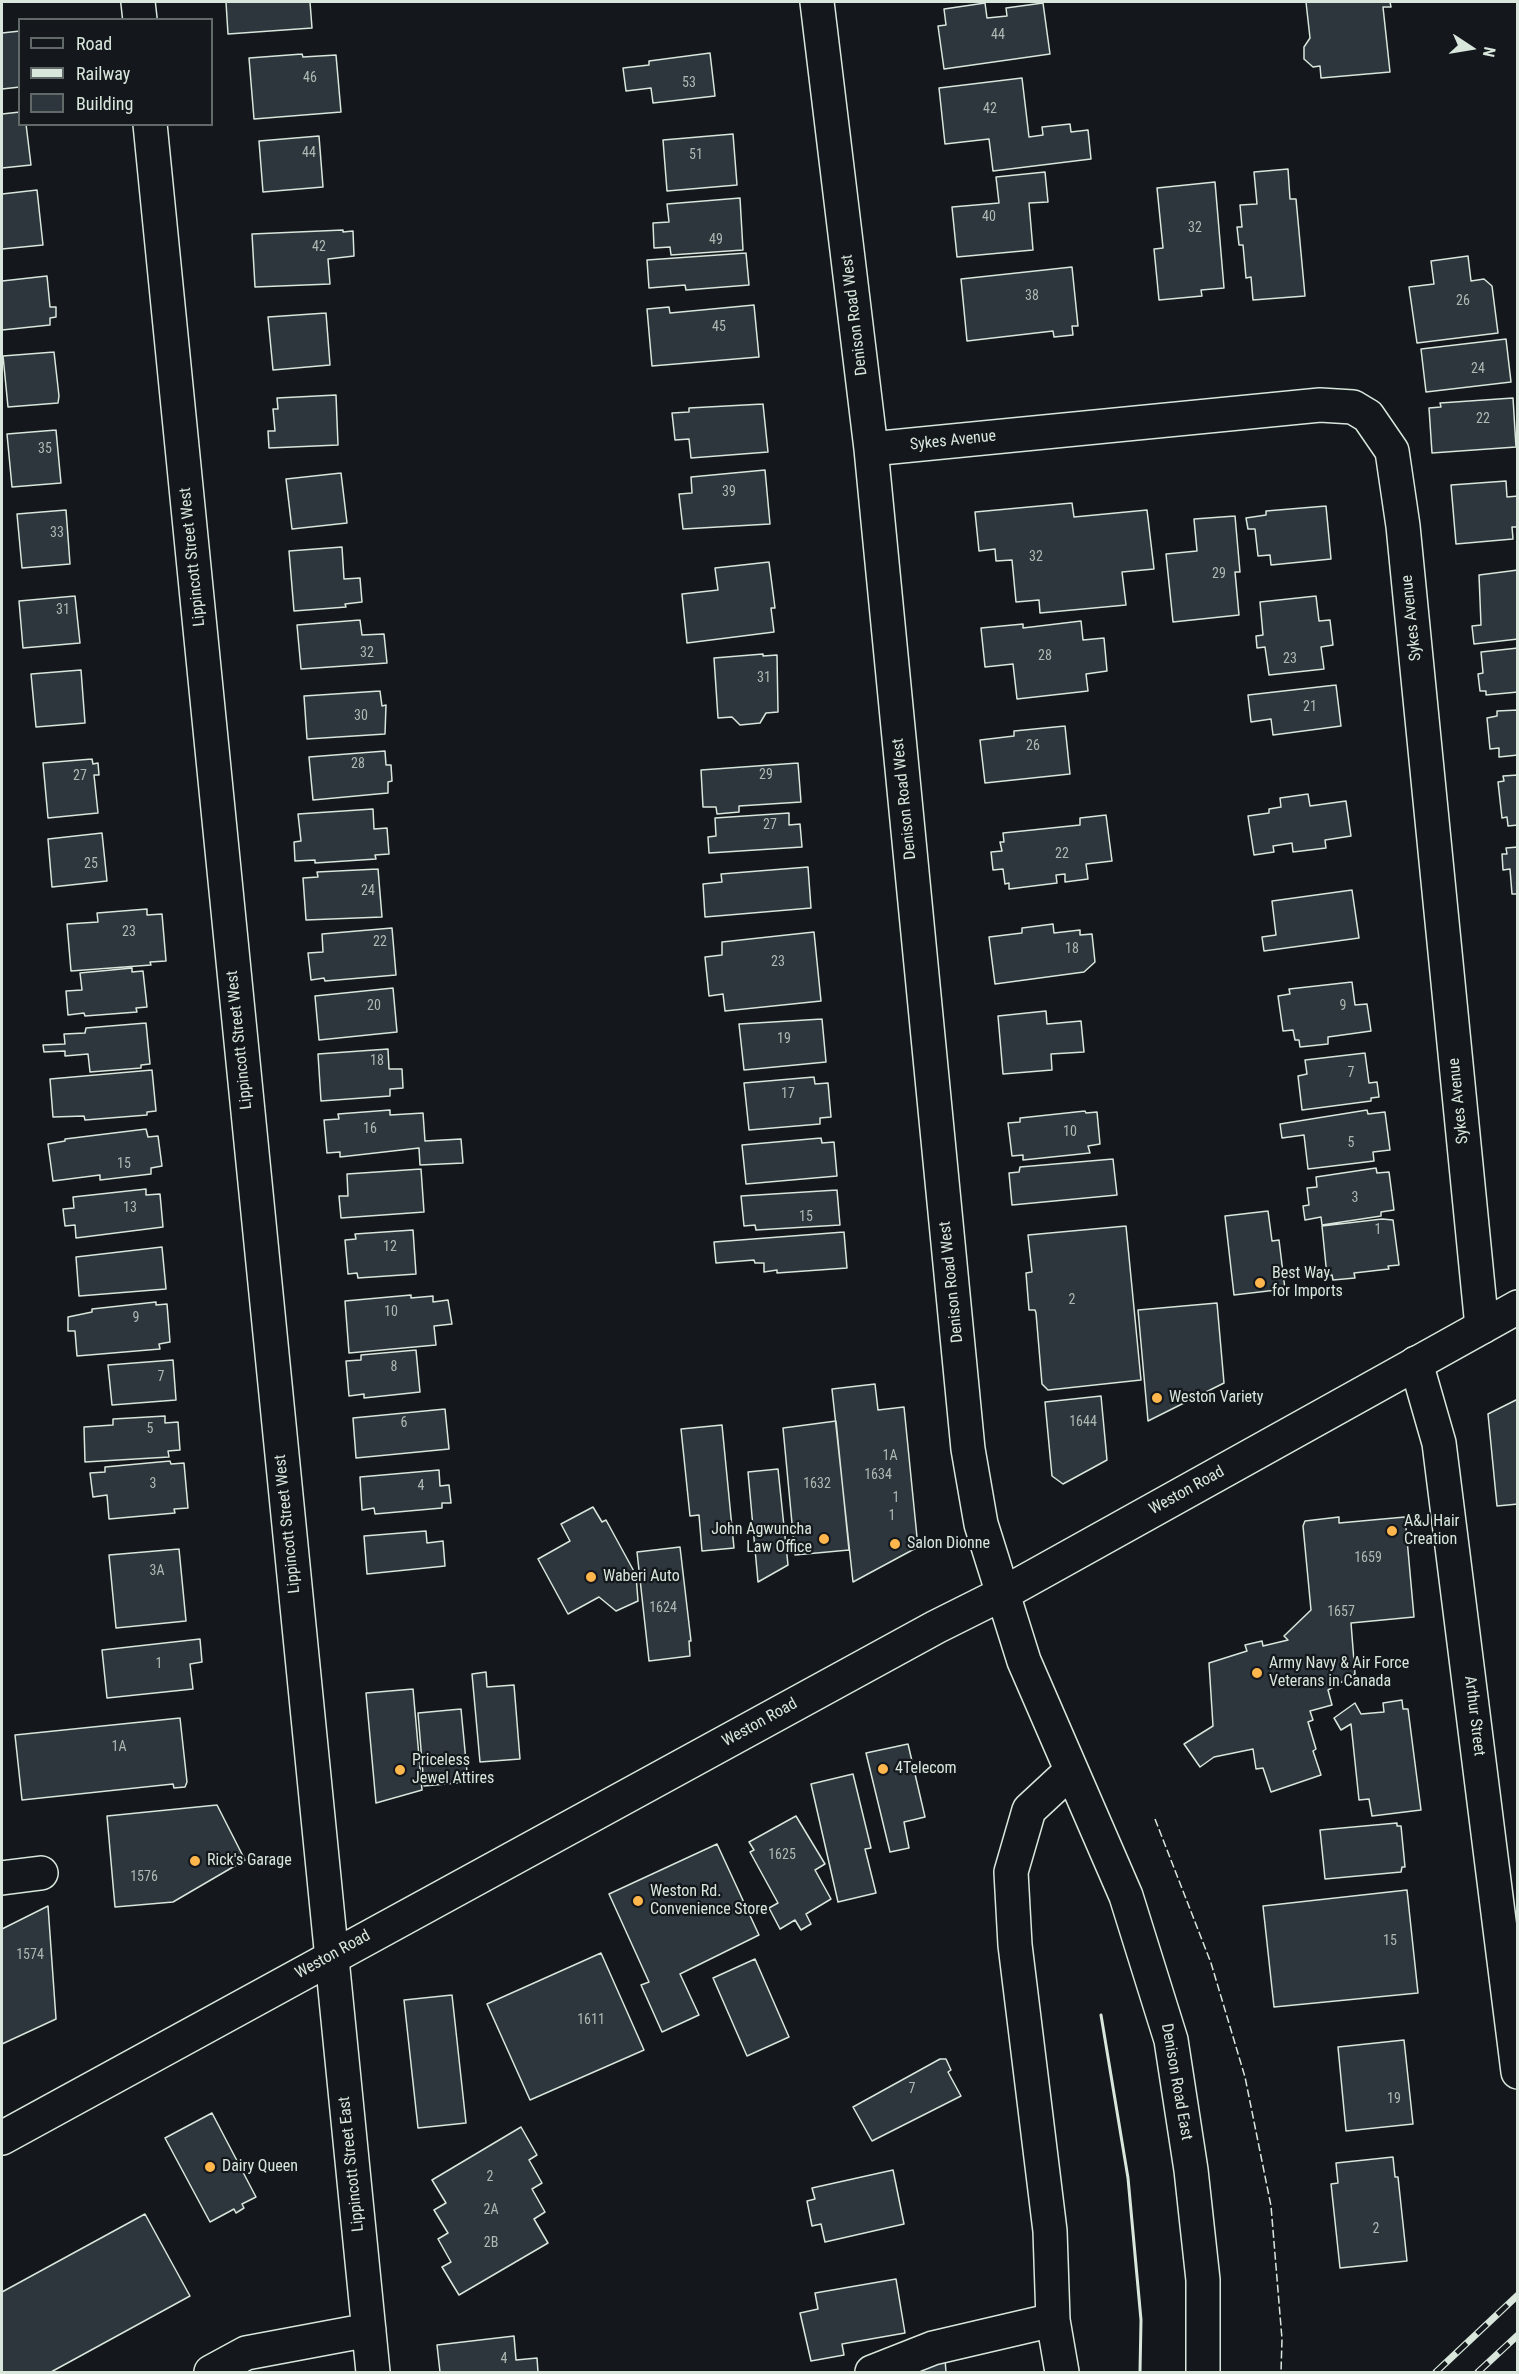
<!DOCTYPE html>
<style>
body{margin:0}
#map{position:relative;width:1519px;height:2374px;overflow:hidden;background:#14181c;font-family:"Roboto Condensed",sans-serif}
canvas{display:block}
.frame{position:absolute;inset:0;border:3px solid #d8e6dc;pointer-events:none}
.legend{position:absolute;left:18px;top:18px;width:195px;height:108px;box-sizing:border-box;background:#14181c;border:2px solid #626a69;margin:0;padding:8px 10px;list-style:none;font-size:18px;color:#d8e6dc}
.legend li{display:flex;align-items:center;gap:12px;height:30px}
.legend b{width:30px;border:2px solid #626a69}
.north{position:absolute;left:1441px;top:18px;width:60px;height:60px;-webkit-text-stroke:4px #14181c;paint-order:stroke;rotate:102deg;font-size:16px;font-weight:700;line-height:24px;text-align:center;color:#d8e6dc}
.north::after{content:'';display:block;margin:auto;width:21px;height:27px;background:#d8e6dc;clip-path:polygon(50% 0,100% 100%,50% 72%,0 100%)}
</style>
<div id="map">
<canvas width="1519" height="2374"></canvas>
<div class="frame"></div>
<ul class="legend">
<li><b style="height:8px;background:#14181c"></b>Road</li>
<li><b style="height:8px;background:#d8e6dc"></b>Railway</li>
<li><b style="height:16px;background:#2c363c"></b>Building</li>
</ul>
<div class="north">N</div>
</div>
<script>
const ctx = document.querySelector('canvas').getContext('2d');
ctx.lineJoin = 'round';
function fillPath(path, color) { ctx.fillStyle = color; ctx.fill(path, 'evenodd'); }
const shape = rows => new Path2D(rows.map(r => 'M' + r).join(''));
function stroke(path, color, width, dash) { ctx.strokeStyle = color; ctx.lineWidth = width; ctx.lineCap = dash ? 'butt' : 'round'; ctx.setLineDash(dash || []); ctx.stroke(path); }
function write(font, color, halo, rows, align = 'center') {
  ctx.font = font + ' "Roboto Condensed",sans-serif'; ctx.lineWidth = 4.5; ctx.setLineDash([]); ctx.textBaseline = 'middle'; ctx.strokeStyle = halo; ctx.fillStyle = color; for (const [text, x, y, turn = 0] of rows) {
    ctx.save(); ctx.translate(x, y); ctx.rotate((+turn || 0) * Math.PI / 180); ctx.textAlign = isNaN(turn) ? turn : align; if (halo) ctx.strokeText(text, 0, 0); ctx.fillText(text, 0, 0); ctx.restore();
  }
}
const building = shape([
 [226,2,310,2,312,28,228,34,226,2],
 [1306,2,1390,2,1391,7,1383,7,1390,72,1321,78,1320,66,1313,67,1304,59,1304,47,1310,38,1306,2],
 [985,3,987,18,1007,16,1006,8,1043,3,1050,54,944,69,938,26,946,25,944,9,985,3],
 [20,31,20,87,2,89,2,33,20,31],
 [710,53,715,96,653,103,651,88,626,91,623,68,649,65,649,61,710,53],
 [302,54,303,57,336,55,341,112,254,119,249,58,302,54],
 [1022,78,1029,137,1043,135,1042,127,1070,124,1071,132,1088,130,1091,159,993,171,989,139,945,144,939,88,1022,78],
 [20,112,20,124,26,124,31,165,2,168,2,114,20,112],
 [733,134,737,185,667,191,663,140,733,134],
 [319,136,323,187,263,192,259,141,319,136],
 [1288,169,1290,199,1296,199,1305,296,1253,300,1251,277,1246,278,1243,245,1239,245,1237,227,1242,227,1240,205,1257,204,1254,172,1288,169],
 [1045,172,1048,202,1029,203,1033,250,957,257,952,207,999,203,996,177,1045,172],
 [1215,182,1224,288,1201,290,1202,296,1159,300,1154,249,1163,248,1157,188,1215,182],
 [37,190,43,245,2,249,2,194,37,190],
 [740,198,743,250,671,255,670,247,654,248,653,223,669,222,667,204,740,198],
 [343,230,343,232,353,231,354,256,328,259,330,284,255,287,252,234,343,230],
 [746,253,749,285,686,290,685,285,649,288,647,260,746,253],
 [1468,256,1471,281,1484,279,1492,286,1498,333,1417,343,1409,287,1434,284,1431,261,1468,256],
 [1072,267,1078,326,1072,326,1073,335,1054,337,1053,331,967,341,961,279,1072,267],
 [47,276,50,307,56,307,56,317,50,318,50,325,2,330,2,281,47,276],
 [754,305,759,357,652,366,647,309,669,307,670,313,754,305],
 [326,313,330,365,273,370,268,317,326,313],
 [1506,339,1511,382,1426,392,1421,349,1506,339],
 [54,352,59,396,58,403,8,407,3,356,54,352],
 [336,395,338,445,269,448,268,431,275,431,273,409,278,409,277,398,336,395],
 [1513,398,1516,447,1432,453,1429,408,1441,407,1440,403,1513,398],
 [763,404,768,452,691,458,689,439,675,440,672,413,689,412,689,408,763,404],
 [56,430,61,483,12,487,7,434,56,430],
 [765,470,770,524,683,529,679,494,692,493,691,477,765,470],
 [341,473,347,523,292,529,286,479,341,473],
 [1506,481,1507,497,1518,496,1518,527,1512,527,1513,539,1456,544,1451,485,1506,481],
 [1072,503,1074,517,1147,510,1154,569,1122,572,1126,605,1040,613,1039,600,1016,602,1012,560,996,561,995,549,979,551,975,512,1072,503],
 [1326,506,1331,559,1271,565,1270,555,1258,556,1255,529,1248,529,1246,518,1266,515,1266,511,1326,506],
 [66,510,70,564,22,568,17,514,66,510],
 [1235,516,1240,572,1235,572,1239,615,1173,622,1166,554,1197,551,1194,519,1235,516],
 [342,547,344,579,360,578,362,602,345,604,346,607,294,611,289,551,342,547],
 [769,562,775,608,771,608,774,632,687,643,682,594,718,590,715,568,769,562],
 [1518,570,1518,639,1474,644,1472,626,1481,625,1479,575,1518,570],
 [75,596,80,643,23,648,19,601,75,596],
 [1316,596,1319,621,1330,620,1333,645,1321,647,1324,669,1269,675,1265,647,1257,648,1256,636,1263,635,1260,602,1316,596],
 [360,620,362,635,384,634,387,663,301,669,297,625,360,620],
 [1081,621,1083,640,1104,638,1107,671,1086,674,1088,691,1017,699,1013,664,985,667,981,628,1023,624,1023,628,1081,621],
 [1518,648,1518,692,1486,695,1486,691,1480,691,1478,674,1483,673,1481,652,1518,648],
 [763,654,763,656,777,655,778,712,766,713,760,723,740,725,732,717,718,718,714,658,763,654],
 [81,670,85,723,36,727,31,674,81,670],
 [1336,685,1341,726,1273,735,1271,719,1251,722,1248,695,1336,685],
 [380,691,382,706,386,705,385,734,307,739,304,696,380,691],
 [1518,710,1518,755,1499,757,1499,748,1490,749,1487,718,1497,716,1497,711,1518,710],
 [1065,726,1070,774,985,783,980,740,1014,736,1014,731,1065,726],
 [385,751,386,765,391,765,392,781,388,782,388,793,313,800,309,757,385,751],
 [92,759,93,764,98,763,99,775,94,775,98,813,48,818,43,763,92,759],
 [798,763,801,802,739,806,739,812,717,814,716,807,703,807,701,770,798,763],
 [1518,775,1518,825,1508,826,1507,817,1502,818,1498,782,1504,781,1503,776,1518,775],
 [1308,794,1310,806,1346,801,1351,836,1325,840,1326,848,1293,852,1292,843,1273,846,1274,852,1254,855,1248,816,1269,813,1269,809,1281,807,1280,798,1308,794],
 [373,809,374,829,387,828,389,854,375,855,376,859,315,863,315,860,295,861,294,842,301,841,298,814,373,809],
 [789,813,789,825,800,824,802,847,709,853,708,837,716,836,715,818,789,813],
 [1106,815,1112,861,1086,864,1088,879,1065,882,1065,874,1056,875,1057,883,1009,889,1009,883,1005,884,1003,869,993,870,991,852,1002,851,1000,842,1004,842,1003,833,1080,825,1080,818,1106,815],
 [102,833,107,881,52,887,48,839,102,833],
 [1518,847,1518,894,1512,894,1510,869,1503,870,1502,854,1507,854,1506,848,1518,847],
 [808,867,811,908,705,917,703,884,722,882,721,874,808,867],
 [378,869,382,917,306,920,303,878,318,877,317,872,378,869],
 [1352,890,1359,938,1264,951,1262,937,1276,935,1272,901,1352,890],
 [147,909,147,915,162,914,166,961,150,962,151,965,71,971,67,924,98,922,97,913,147,909],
 [1053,924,1054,933,1080,930,1080,935,1092,934,1095,962,1084,972,995,984,989,937,1022,933,1022,928,1053,924],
 [392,928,396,975,325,981,324,978,311,980,308,953,323,952,322,934,392,928],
 [814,932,821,1001,725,1011,723,994,709,996,705,957,722,955,722,942,814,932],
 [132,968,132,972,143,971,147,1007,136,1008,137,1012,85,1016,84,1013,68,1015,66,991,82,990,80,973,132,968],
 [1352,982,1355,1005,1367,1004,1371,1031,1328,1037,1328,1044,1300,1047,1299,1040,1295,1040,1293,1030,1283,1031,1278,996,1290,994,1289,989,1352,982],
 [393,988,397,1032,319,1040,315,996,393,988],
 [1046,1011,1047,1024,1081,1021,1084,1052,1051,1054,1052,1070,1003,1074,998,1016,1046,1011],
 [822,1019,826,1062,744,1070,739,1024,822,1019],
 [146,1023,150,1064,141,1065,141,1068,90,1072,88,1054,65,1056,65,1051,44,1052,43,1045,65,1044,64,1034,85,1033,86,1028,146,1023],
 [388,1049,389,1069,402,1069,403,1088,390,1089,390,1096,321,1101,318,1054,388,1049],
 [1365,1053,1369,1083,1377,1082,1379,1097,1371,1098,1371,1101,1302,1110,1298,1076,1307,1074,1305,1060,1365,1053],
 [152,1070,156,1111,147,1112,147,1115,85,1120,84,1116,53,1117,50,1079,152,1070],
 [814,1077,815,1084,828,1083,831,1117,820,1118,820,1124,749,1130,744,1083,814,1077],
 [390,1110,390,1115,423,1113,425,1141,461,1139,463,1163,420,1165,419,1148,340,1157,340,1152,327,1153,324,1120,339,1119,338,1114,390,1110],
 [1367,1110,1368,1114,1385,1112,1390,1150,1373,1152,1374,1161,1308,1169,1304,1135,1282,1138,1280,1124,1367,1110],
 [1085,1111,1086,1113,1097,1112,1100,1144,1088,1146,1090,1153,1023,1160,1023,1155,1012,1156,1008,1123,1020,1122,1020,1118,1085,1111],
 [146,1129,148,1137,158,1136,162,1166,151,1168,151,1174,100,1180,100,1175,53,1181,48,1144,65,1141,65,1139,146,1129],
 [821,1138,822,1143,834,1142,837,1176,746,1184,742,1145,821,1138],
 [1113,1159,1117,1195,1012,1205,1009,1173,1019,1172,1020,1167,1113,1159],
 [1376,1168,1377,1173,1389,1172,1394,1210,1381,1212,1381,1216,1322,1225,1321,1217,1305,1220,1303,1206,1309,1205,1307,1188,1317,1187,1316,1177,1376,1168],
 [421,1169,424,1212,341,1218,339,1196,348,1196,347,1174,421,1169],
 [146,1189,146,1195,160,1194,163,1227,76,1238,75,1225,65,1226,63,1209,74,1208,73,1197,146,1189],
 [837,1190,840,1225,756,1230,755,1225,744,1226,741,1196,837,1190],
 [1268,1211,1272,1241,1279,1240,1285,1289,1234,1295,1225,1216,1268,1211],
 [1382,1219,1393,1220,1399,1265,1388,1266,1389,1269,1354,1273,1355,1278,1333,1280,1332,1275,1327,1276,1322,1226,1382,1219],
 [1126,1226,1141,1380,1048,1390,1042,1384,1036,1313,1035,1310,1029,1310,1026,1273,1032,1272,1028,1235,1126,1226],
 [413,1230,416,1274,358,1278,357,1273,348,1274,345,1240,356,1239,355,1234,413,1230],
 [844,1232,847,1268,777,1273,777,1270,764,1272,764,1263,755,1263,754,1260,716,1263,714,1242,844,1232],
 [162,1247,166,1289,79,1296,76,1257,162,1247],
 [411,1295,411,1298,433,1296,433,1302,448,1300,452,1324,434,1326,436,1345,349,1353,345,1301,411,1295],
 [156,1302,156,1305,167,1304,170,1342,159,1344,160,1349,77,1356,75,1331,68,1331,68,1317,92,1312,92,1309,156,1302],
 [1217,1303,1224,1383,1148,1421,1138,1310,1217,1303],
 [416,1350,420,1392,364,1398,364,1394,349,1396,346,1361,361,1360,361,1355,416,1350],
 [173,1360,176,1400,112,1405,108,1365,173,1360],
 [875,1384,878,1410,904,1407,918,1547,853,1582,832,1389,875,1384],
 [1101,1396,1107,1460,1063,1484,1052,1476,1045,1402,1101,1396],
 [1518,1399,1518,1504,1497,1506,1488,1414,1518,1399],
 [445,1409,449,1449,356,1458,353,1418,445,1409],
 [165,1416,165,1423,178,1422,180,1450,168,1451,169,1457,85,1462,84,1427,113,1425,113,1419,165,1416],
 [836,1421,849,1550,795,1555,783,1428,836,1421],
 [722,1425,734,1548,702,1551,699,1515,690,1516,681,1429,722,1425],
 [170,1461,171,1464,184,1463,188,1508,174,1509,175,1513,109,1519,107,1495,93,1497,90,1473,105,1472,105,1467,170,1461],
 [778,1469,788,1565,758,1582,748,1472,778,1469],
 [439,1470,440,1486,449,1485,451,1503,442,1503,442,1508,375,1514,374,1508,362,1510,360,1477,439,1470],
 [593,1507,602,1522,606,1520,636,1575,638,1601,616,1611,599,1597,568,1614,538,1559,570,1541,561,1524,593,1507],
 [1339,1517,1339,1523,1405,1517,1414,1617,1351,1623,1355,1674,1328,1690,1332,1705,1310,1711,1313,1720,1308,1722,1316,1749,1313,1751,1321,1775,1271,1792,1263,1768,1256,1769,1253,1749,1214,1757,1200,1767,1184,1744,1213,1726,1209,1663,1247,1651,1245,1645,1262,1641,1263,1646,1288,1640,1284,1636,1311,1610,1303,1526,1305,1521,1339,1517],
 [426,1531,427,1543,443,1541,445,1566,367,1574,364,1536,426,1531],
 [680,1547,691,1641,689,1641,690,1656,649,1661,637,1552,680,1547],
 [179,1549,186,1621,116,1628,109,1555,179,1549],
 [200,1639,202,1662,190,1664,193,1689,107,1698,102,1650,200,1639],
 [486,1672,487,1687,514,1685,520,1759,480,1762,472,1674,486,1672],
 [413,1689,422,1790,376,1803,366,1693,413,1689],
 [1402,1700,1403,1709,1408,1709,1421,1810,1372,1816,1369,1799,1359,1800,1351,1724,1341,1730,1334,1718,1355,1703,1361,1714,1384,1712,1383,1703,1402,1700],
 [461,1709,468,1782,424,1786,418,1713,461,1709],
 [180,1718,187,1782,185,1787,174,1788,173,1784,22,1800,15,1735,180,1718],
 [908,1744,925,1817,904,1822,909,1848,890,1852,866,1753,908,1744],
 [853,1774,871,1848,865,1849,876,1893,838,1902,811,1784,853,1774],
 [217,1805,245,1860,173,1902,115,1907,107,1816,217,1805],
 [796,1816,825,1864,815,1870,831,1899,806,1914,811,1924,801,1930,795,1920,780,1929,769,1908,778,1903,750,1852,754,1850,749,1842,796,1816],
 [1397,1823,1397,1826,1401,1826,1405,1867,1402,1867,1401,1872,1325,1879,1320,1830,1397,1823],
 [717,1844,759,1935,680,1974,699,2015,662,2032,641,1985,649,1982,609,1894,717,1844],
 [1407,1890,1418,1993,1274,2007,1263,1906,1407,1890],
 [48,1906,56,2019,2,2044,2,1929,48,1906],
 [601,1953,644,2050,530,2100,487,2004,601,1953],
 [755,1959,789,2037,747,2056,713,1978,755,1959],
 [452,1995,466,2123,418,2128,404,2000,452,1995],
 [1404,2040,1413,2124,1346,2131,1338,2047,1404,2040],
 [940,2059,946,2059,951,2070,948,2072,961,2096,872,2141,853,2107,940,2059],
 [212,2113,256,2197,242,2204,244,2208,236,2213,234,2209,210,2222,165,2138,212,2113],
 [521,2127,537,2155,529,2160,542,2183,532,2189,545,2212,534,2219,548,2243,459,2295,442,2267,451,2262,438,2239,448,2233,434,2210,446,2203,432,2180,521,2127],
 [1393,2157,1395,2177,1398,2177,1407,2261,1340,2268,1331,2184,1338,2183,1336,2163,1393,2157],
 [893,2170,904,2224,825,2242,821,2224,812,2226,807,2201,815,2199,812,2188,893,2170],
 [145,2214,190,2296,51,2372,2,2372,2,2292,145,2214],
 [896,2279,905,2333,842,2344,844,2355,811,2361,800,2313,818,2309,815,2293,896,2279],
 [514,2336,516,2360,537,2358,538,2372,440,2372,437,2345,514,2336],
 [945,2359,946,2372,916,2372,945,2359]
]);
fillPath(building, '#2c363c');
stroke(building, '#d8e6dc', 1.5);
const minor = shape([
 [138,2,140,20],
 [817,2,871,449,968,1449,981,1524,1024,1661,1126,1896,1171,2040,1191,2170,1203,2280,1203,2372],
 [150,124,373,2372],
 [871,449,1320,405,1353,407,1368,416,1392,451,1403,526,1482,1327],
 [1416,1363,1439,1443,1518,2072],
 [2,1878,41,1873],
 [211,2372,246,2353,369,2330],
 [872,2372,933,2348,1053,2320],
 [1062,2372,1053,2320,1050,2231,1015,1945,1011,1872,1029,1810,1071,1771]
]);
const major = shape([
 [2,2138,936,1627,1004,1593,1518,1307]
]);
stroke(minor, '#d8e6dc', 36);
stroke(major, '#d8e6dc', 36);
stroke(minor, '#14181c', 33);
stroke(major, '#14181c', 33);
const rail = shape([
 [1436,2372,1518,2295],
 [1478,2372,1518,2335]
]);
stroke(rail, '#d8e6dc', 7);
stroke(rail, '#14181c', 4.5, [14]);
stroke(shape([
 [1155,1819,1211,1963,1245,2077,1271,2206,1282,2339,1281,2372]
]), '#d8e6dc', 1.5, [8, 3]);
stroke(shape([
 [1101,2015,1128,2178,1141,2320,1140,2372]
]), '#d8e6dc', 3);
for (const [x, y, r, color] of [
 [1260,1283,6,"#ffb74d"],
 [1157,1398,6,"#ffb74d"],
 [1392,1531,6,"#ffb74d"],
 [824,1539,6,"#ffb74d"],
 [895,1544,6,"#ffb74d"],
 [591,1577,6,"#ffb74d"],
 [1257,1673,6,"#ffb74d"],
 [883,1769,6,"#ffb74d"],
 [400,1770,6,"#ffb74d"],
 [195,1861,6,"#ffb74d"],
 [638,1901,6,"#ffb74d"],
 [210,2167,6,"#ffb74d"]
]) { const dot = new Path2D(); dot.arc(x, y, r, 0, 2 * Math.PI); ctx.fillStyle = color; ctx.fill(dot); stroke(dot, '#14181c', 2); }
write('14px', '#adbab4', null, [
 ["44",998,35],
 ["46",310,78],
 ["53",689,83],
 ["42",990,109],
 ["44",309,153],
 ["51",696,155],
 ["40",989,217],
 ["32",1195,228],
 ["49",716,240],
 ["42",319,247],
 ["38",1032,296],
 ["26",1463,301],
 ["45",719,327],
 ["24",1478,369],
 ["22",1483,419],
 ["35",45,449],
 ["39",729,492],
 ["33",57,533],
 ["32",1036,557],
 ["29",1219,574],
 ["31",63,610],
 ["32",367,653],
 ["28",1045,656],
 ["23",1290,659],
 ["31",764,678],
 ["21",1310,707],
 ["30",361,716],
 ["26",1033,746],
 ["28",358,764],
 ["29",766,775],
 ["27",80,776],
 ["27",770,825],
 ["22",1062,854],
 ["25",91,864],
 ["24",368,891],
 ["23",129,932],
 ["22",380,942],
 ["18",1072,949],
 ["23",778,962],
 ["20",374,1006],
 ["9",1343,1006],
 ["19",784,1039],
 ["18",377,1061],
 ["7",1351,1073],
 ["17",788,1094],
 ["16",370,1129],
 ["10",1070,1132],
 ["5",1351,1143],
 ["15",124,1164],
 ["3",1355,1198],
 ["13",130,1208],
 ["15",806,1217],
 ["1",1378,1230],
 ["12",390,1247],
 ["2",1072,1300],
 ["10",391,1312],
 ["9",136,1318],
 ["8",394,1367],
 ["7",161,1377],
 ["1644",1083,1422],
 ["6",404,1423],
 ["5",150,1429],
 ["1A",890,1456],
 ["1634",878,1475],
 ["3",153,1484],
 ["1632",817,1484],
 ["4",421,1486],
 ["1",896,1498],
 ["1",892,1516],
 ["1659",1368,1558],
 ["3A",157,1571],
 ["1624",663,1608],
 ["1657",1341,1612],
 ["1",159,1664],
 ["1A",119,1747],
 ["1625",782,1855],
 ["1576",144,1877],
 ["15",1390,1941],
 ["1574",30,1955],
 ["1611",591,2020],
 ["7",912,2089],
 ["19",1394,2099],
 ["2",490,2177],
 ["2A",491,2210],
 ["2",1376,2229],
 ["2B",491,2243],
 ["4",504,2359]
]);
write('16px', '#d8e6dc', '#14181c', [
 ["Denison Road West",855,315,-97],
 ["Sykes Avenue",953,441,-6],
 ["Lippincott Street West",193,557,-96],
 ["Sykes Avenue",1412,618,-96],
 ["Denison Road West",905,799,-96],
 ["Lippincott Street West",240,1040,-96],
 ["Sykes Avenue",1459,1101,-96],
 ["Denison Road West",952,1282,-96],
 ["Weston Road",1187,1491,-29],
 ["Lippincott Street West",288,1524,-96],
 ["Arthur Street",1474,1716,83],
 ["Weston Road",760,1723,-29],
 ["Weston Road",333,1955,-29],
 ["Denison Road East",1176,2082,80],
 ["Lippincott Street East",352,2164,-96]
]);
write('16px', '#d8e6dc', '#14181c', [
 ["Best Way",1272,1274],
 ["for Imports",1272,1292],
 ["Weston Variety",1169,1398],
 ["A&J Hair",1404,1522],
 ["Creation",1404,1540],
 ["John Agwuncha",812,1530,"right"],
 ["Law Office",812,1548,"right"],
 ["Salon Dionne",907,1544],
 ["Waberi Auto",603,1577],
 ["Army Navy & Air Force",1269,1664],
 ["Veterans in Canada",1269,1682],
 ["Priceless",412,1761],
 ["Jewel Attires",412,1779],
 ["4Telecom",895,1769],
 ["Rick's Garage",207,1861],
 ["Weston Rd.",650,1892],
 ["Convenience Store",650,1910],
 ["Dairy Queen",222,2167]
], 'left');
</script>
